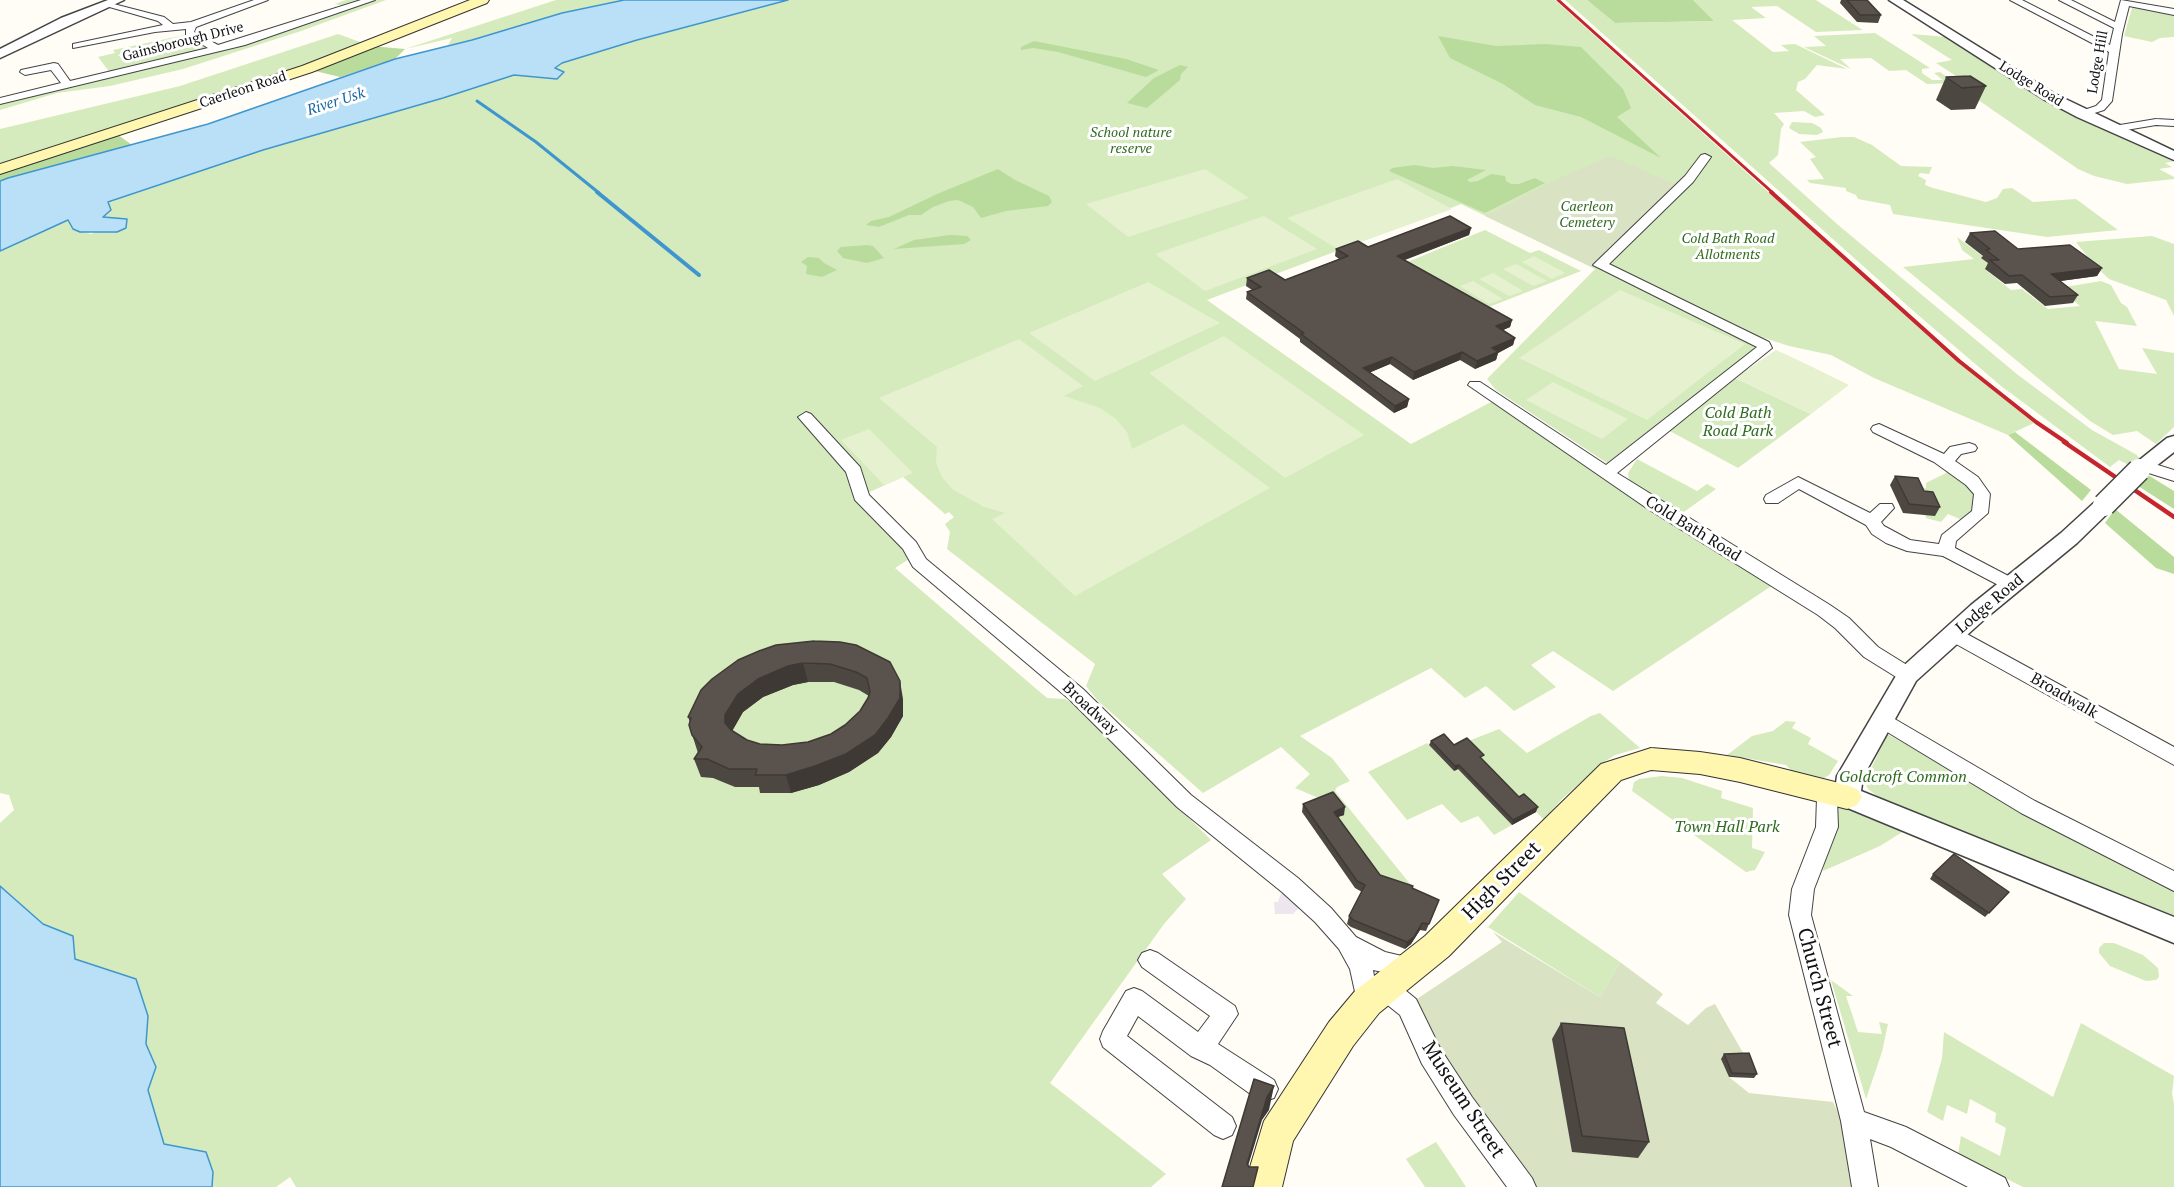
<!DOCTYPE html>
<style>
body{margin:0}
canvas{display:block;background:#fffdf5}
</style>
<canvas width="2174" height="1187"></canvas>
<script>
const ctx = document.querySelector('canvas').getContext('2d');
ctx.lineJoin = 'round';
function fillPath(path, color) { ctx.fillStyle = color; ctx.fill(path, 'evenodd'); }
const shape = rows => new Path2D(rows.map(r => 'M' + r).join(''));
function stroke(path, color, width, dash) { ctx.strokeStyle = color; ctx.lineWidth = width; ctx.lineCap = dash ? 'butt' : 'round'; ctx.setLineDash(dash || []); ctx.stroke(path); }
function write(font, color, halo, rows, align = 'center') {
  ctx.font = font + ' "PT Serif",serif'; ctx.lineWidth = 6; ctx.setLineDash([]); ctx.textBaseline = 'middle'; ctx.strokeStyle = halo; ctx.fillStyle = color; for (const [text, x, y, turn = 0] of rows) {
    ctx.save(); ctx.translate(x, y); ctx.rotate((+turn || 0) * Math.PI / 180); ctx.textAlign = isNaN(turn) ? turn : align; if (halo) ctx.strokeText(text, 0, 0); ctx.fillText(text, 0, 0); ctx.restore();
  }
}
fillPath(shape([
 [1282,890,1303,904,1293,914,1275,914,1274,902,1278,902]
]), '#eee6ef');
fillPath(shape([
 [346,0,386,0,301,31,183,69,110,86,57,93,0,110,0,101,111,74,98,57,115,53,113,50,190,34,194,37,118,55,123,59,200,40,218,49,349,7,335,4],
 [556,0,624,0,562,13,472,40,448,45,452,38,405,49],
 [788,0,1555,0,1956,361,2034,423,2008,435,1874,378,1831,355,1789,346,1746,332,1754,345,1754,351,1607,463,1496,390,1487,379,1595,269,1461,204,1207,300,1411,444,1493,401,1773,585,1613,691,1553,651,1531,665,1556,687,1514,711,1486,686,1465,698,1431,668,1300,736,1332,758,1350,781,1337,787,1335,791,1415,890,1374,881,1321,799,1295,788,1310,774,1281,747,1203,793,1098,701,1086,686,1095,664,947,549,950,532,945,524,954,517,949,512,945,514,903,477,854,499,914,556,895,568,1047,698,1065,699,1074,704,1211,840,1162,874,1186,899,1164,924,1050,1083,1166,1174,1151,1187,296,1187,290,1177,276,1187,212,1187,213,1172,206,1152,164,1144,148,1090,156,1067,145,1044,148,1016,75,959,73,936,43,924,0,886,0,823,14,810,9,795,0,793,0,251,68,220,73,229,91,234,99,231,117,232,127,220,102,217,108,203,263,150,443,98,514,75,557,79,555,68,562,63,637,40],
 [1565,0,1587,0,1615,23,1714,21,1693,0,1816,0,1861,29,1863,30,1816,32,1777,6,1751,7,1766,18,1732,20,1773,52,1789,51,1781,45,1795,44,1847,69,1817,65,1805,79,1798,82,1796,90,1825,115,1815,117,1804,111,1774,113,1784,124,1781,129,1778,155,1769,163,1837,224,2018,375,2092,430,2137,455,2145,466,2139,470,2119,460,2110,467,2001,386,1918,315],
 [2135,7,2174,14,2174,37,2160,38,2152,42,2124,36,2132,8],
 [1875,33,1930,68,1922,69,1922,73,1932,80,1943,80,1934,73,1940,72,1955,83,1927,84,1906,70,1889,71,1871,58,1840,59,1851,69,1804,47,1826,46,1814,36],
 [338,34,371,46,0,169,0,129,180,86],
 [1911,34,1947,37,1955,41,2069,112,2174,161,2165,163,2172,167,2159,169,2174,177,2174,179,2127,184,2094,176,2078,169,1971,95,1967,83,1936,63,1952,60],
 [1792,122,1812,123,1821,128,1823,132,1817,135,1799,134,1789,128],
 [1842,137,1854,137,1872,145,1901,166,1932,167,1929,174,1920,173,1918,176,1926,180,1925,185,1933,188,1986,202,1997,198,2003,189,2012,188,2033,202,2076,199,2118,230,2047,237,1893,214,1890,205,1858,199,1856,195,1846,191,1846,188,1810,183,1807,180,1824,179,1810,159,1816,157,1800,142],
 [1485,230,1530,253,1539,250,1581,271,1484,309,1405,263],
 [2152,236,2174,244,2174,316,2166,300,2109,279,2094,265,2076,242],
 [1957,237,1985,258,1994,268,1986,270,2011,290,2022,289,2048,309,2080,306,2059,288,2101,281,2111,285,2121,303,2127,307,2137,326,2095,321,2119,369,2157,374,2142,348,2174,353,2174,427,2156,444,2137,431,2113,435,2090,421,1903,267,1974,259,1962,250],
 [1735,378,1811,414,1738,468,1668,430],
 [1637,459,1697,491,1707,484,1716,489,1681,514,1629,480,1628,473],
 [1952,470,1970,485,1975,496,1973,510,1962,520,1948,514,1941,522,1926,518,1919,487,1926,488,1926,483],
 [1600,713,1640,748,1615,755,1604,762,1562,799,1544,820,1523,798,1517,801,1466,742,1499,729,1527,753,1591,716],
 [1786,721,1796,722,1792,728,1811,738,1808,744,1838,761,1829,775,1824,778,1792,771,1786,765,1727,755,1752,736,1773,731],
 [1887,734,2174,891,2174,922,1885,802,1868,789,1865,782],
 [1427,743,1454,771,1458,769,1512,825,1494,835,1478,816,1461,823,1442,804,1407,820,1368,772],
 [1662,776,1682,778,1722,791,1721,798,1753,808,1752,848,1765,852,1755,870,1746,872,1632,791,1634,782,1639,779],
 [1840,807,1851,809,1904,831,1880,846,1823,871,1835,808],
 [1519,892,1620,962,1600,997,1488,927],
 [2104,943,2114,943,2143,955,2158,968,2159,977,2156,980,2146,981,2110,966,2099,953,2099,948],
 [1831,980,1853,996,1846,996,1858,1032,1882,1034,1879,1022,1888,1024,1882,1052,1866,1099],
 [2081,1023,2174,1076,2172,1094,2174,1104,2174,1187,2023,1187,1958,1154,1961,1136,2000,1156,2006,1128,1995,1122,1996,1113,1970,1099,1967,1114,1947,1105,1943,1121,1927,1112,1942,1058,1944,1032,2053,1097],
 [1436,1142,1457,1173,1466,1187,1425,1187,1406,1159]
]), '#d5ebbd');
fillPath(shape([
 [1587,0,1693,0,1714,21,1615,23],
 [1438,36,1496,46,1545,44,1581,47,1623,89,1631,108,1617,117,1661,158,1581,117,1535,105,1503,84,1450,58],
 [1034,41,1126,59,1159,70,1146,77,1058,52,1033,48,1021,50,1021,47],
 [371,46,405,49,395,59,340,77,307,69],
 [1180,65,1188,67,1181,74,1180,80,1147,108,1127,103,1154,78],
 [114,132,132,145,0,181,0,169],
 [1415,165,1433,168,1453,166,1486,170,1467,180,1470,182,1478,181,1491,174,1505,176,1506,181,1511,184,1519,184,1535,178,1545,183,1485,213,1389,171,1392,168],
 [998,169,1015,180,1049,196,1052,202,1048,206,1006,211,981,218,973,207,958,200,949,201,933,207,921,215,909,215,879,227,866,225,871,221,889,217,937,194],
 [950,235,967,236,971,240,964,244,894,249,914,240],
 [867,245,873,246,884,258,867,263,843,258,837,251,841,247],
 [808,257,819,258,824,263,837,270,822,277,806,274,807,266,801,262],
 [2015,432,2091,490,2082,501,2008,435],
 [2148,475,2174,491,2174,509,2138,486],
 [2115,509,2174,557,2174,574,2156,568,2105,523]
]), '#b9dc9c');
fillPath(shape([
 [1611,156,1681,187,1596,269,1485,216,1559,178],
 [1493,932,1600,997,1620,962,1663,994,1656,1003,1688,1025,1706,1008,1715,1004,1746,1058,1722,1059,1729,1077,1749,1093,1833,1102,1842,1121,1853,1187,1529,1187,1475,1116,1414,1001,1502,942]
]), '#d9e3c4');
fillPath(shape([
 [1205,169,1249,198,1128,237,1086,204],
 [1397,179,1452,209,1339,250,1287,218],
 [1264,216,1317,249,1205,291,1155,254],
 [1534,256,1565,273,1552,279,1522,262],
 [1516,264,1547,281,1533,286,1503,269],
 [1493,273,1523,291,1509,296,1479,279],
 [1473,281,1503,299,1489,304,1460,286],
 [1148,282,1220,323,1095,381,1029,333],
 [1620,290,1745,344,1647,420,1519,358],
 [1224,336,1364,435,1285,478,1149,373],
 [1019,339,1083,386,1064,396,1100,408,1116,419,1127,432,1132,449,1183,424,1270,488,1075,596,992,519,1005,513,984,507,952,489,942,477,936,463,937,447,879,398],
 [1776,350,1800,361,1849,385,1811,414,1735,378],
 [1553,382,1628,419,1602,439,1526,400],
 [869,429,913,473,884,485,841,440]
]), '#e6f2cf');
const water = shape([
 [624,0,788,0,637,40,562,63,555,68,564,72,557,79,514,75,443,98,263,150,108,202,111,210,103,217,127,219,126,228,117,232,80,232,73,229,68,220,0,251,0,181,8,178,208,124,395,59,472,40,562,13,624,0],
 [0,886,43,924,73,936,75,959,136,979,148,1016,146,1044,156,1067,148,1090,164,1144,206,1152,213,1172,212,1187,0,1187,0,886]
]);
fillPath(water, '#b9e0f7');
stroke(water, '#3f96cf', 1.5);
stroke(shape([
 [477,101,536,142,599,193]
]), '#3f96cf', 3);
stroke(shape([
 [597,192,699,275]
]), '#3f96cf', 4);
const minor = shape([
 [254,0,268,0,196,27,194,32,218,45,361,0,375,0,245,45,0,104,0,98,61,83,51,70,25,75,20,72,21,70,54,63,58,64,70,81,208,48,186,35,186,29,155,32,73,48,73,44,163,25,158,21,106,6,106,2,164,17,173,24,191,22,254,0],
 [2010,0,2022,0,2110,45,2114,28,2059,0,2071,0,2115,22,2121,0,2174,9,2174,15,2129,6,2122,34,2112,101,2104,110,2082,117,2076,114,2078,112,2096,106,2102,100,2109,52,2010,0],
 [2156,119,2174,120,2174,126,2156,125,2114,132,2108,129,2114,126,2156,119],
 [1705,154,1711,157,1693,182,1609,264,1769,342,1772,348,1617,473,1830,605,1849,618,1878,647,1915,670,1918,675,1915,680,1908,682,1901,680,1864,657,1835,628,1818,615,1648,509,1468,385,1470,382,1480,382,1606,465,1757,347,1593,265,1685,176,1701,155,1705,154],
 [806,412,811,414,860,467,869,495,916,542,926,559,1083,689,1191,795,1298,878,1331,908,1356,937,1385,952,1419,960,1423,967,1419,974,1411,978,1373,970,1375,982,1379,980,1399,985,1416,999,1440,1048,1472,1097,1532,1178,1536,1187,1507,1187,1454,1115,1422,1064,1400,1015,1385,1003,1379,1002,1375,1010,1367,1013,1359,1010,1350,969,1339,949,1315,922,1282,892,1177,807,1069,699,913,567,903,549,855,500,846,472,798,417,806,412],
 [1879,424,1944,454,1950,447,1969,443,1975,445,1977,448,1975,451,1961,454,1955,461,1978,477,1990,494,1988,513,1956,541,1955,548,2018,581,2021,585,2018,589,2012,591,2006,589,1943,556,1907,551,1886,543,1872,534,1866,525,1799,489,1778,503,1766,503,1764,499,1766,495,1798,477,1870,513,1880,504,1892,504,1894,508,1881,522,1884,526,1910,540,1939,544,1942,535,1972,511,1974,494,1966,485,1934,462,1873,432,1871,429,1873,426,1879,424],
 [2145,461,2174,470,2174,481,2139,470,2137,466,2139,462,2145,461],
 [1954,627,2174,747,2174,765,1947,639,1945,634,1947,629,1954,627],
 [1881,711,2035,801,2174,871,2174,891,2021,813,1874,724,1871,719,1874,714,1881,711],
 [1830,785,1837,787,1840,793,1837,799,1838,827,1814,889,1811,915,1864,1112,1906,1127,2005,1178,2009,1187,1968,1187,1891,1147,1870,1139,1878,1187,1852,1187,1841,1121,1789,915,1792,889,1816,827,1817,798,1823,787,1830,785],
 [1150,950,1158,953,1235,1006,1238,1014,1218,1044,1274,1080,1278,1089,1274,1098,1265,1101,1256,1098,1210,1065,1191,1056,1138,1016,1127,1036,1232,1117,1236,1126,1232,1135,1223,1139,1214,1135,1103,1047,1100,1039,1103,1031,1126,991,1134,988,1142,991,1198,1032,1210,1016,1142,967,1138,960,1142,953,1150,950]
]);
const tertiary = shape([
 [108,0,124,0,0,58,0,49,61,18,108,0],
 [1889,0,1903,0,2055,94,2174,151,2174,160,2077,117,2045,100,1889,0],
 [2174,436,2174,452,2146,474,2139,476,2132,474,2129,470,2132,466,2167,438,2174,436],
 [2104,498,2111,500,2114,505,2111,510,2077,543,1987,617,1916,681,1863,777,1861,791,2174,917,2174,943,1838,804,1834,797,1837,776,1900,669,1971,605,2061,533,2097,500,2104,498]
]);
const secondary = shape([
 [470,0,489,0,487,3,312,72,0,174,0,164,302,66,470,0],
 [1651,748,1700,752,1740,758,1847,785,1857,789,1862,797,1857,805,1847,809,1740,782,1700,774,1651,770,1621,780,1449,956,1379,1013,1353,1046,1293,1141,1282,1187,1244,1187,1264,1121,1329,1022,1355,991,1425,936,1601,764,1651,748]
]);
stroke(minor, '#444', 2);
stroke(tertiary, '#444', 3);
stroke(secondary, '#333', 2);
fillPath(minor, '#fff');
fillPath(tertiary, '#fff');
fillPath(secondary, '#fff6b0');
stroke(shape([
 [1558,0,1773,193]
]), '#c4262e', 3);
stroke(shape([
 [1771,192,1959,361,2036,422,2067,443]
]), '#c4262e', 4);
stroke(shape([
 [2064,442,2174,517]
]), '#c4262e', 4.5);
const tertiaryBridge = shape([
 [2104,505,2139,470]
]);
stroke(tertiaryBridge, '#444', 25, []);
stroke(tertiaryBridge, '#fff', 22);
fillPath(shape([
 [1841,0,1867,0,1881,15,1878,23,1857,22,1840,3],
 [1946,77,1986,86,1975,109,1951,110,1936,100],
 [1471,228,1469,235,1405,260,1512,320,1510,327,1503,330,1515,338,1513,345,1498,353,1496,360,1475,369,1460,360,1413,380,1390,364,1370,372,1409,399,1407,407,1394,413,1300,342,1300,339,1246,299,1247,292,1252,290,1246,286,1247,278,1285,280,1339,259,1335,256,1336,249,1368,247],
 [1970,233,2018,249,2102,268,2097,276,2060,281,2078,295,2073,303,2045,306,2017,283,2005,284,1985,269,1988,263,1981,258,1983,256,1965,242],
 [1895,476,1924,491,1940,507,1935,516,1903,513,1890,485],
 [814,641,903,699,903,716,891,737,878,753,849,772,819,785,791,793,760,793,759,787,735,787,713,778,701,777,694,759,698,753,689,725,690,722,688,717],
 [808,682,834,682,859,690,869,696,860,711,845,725,831,734,808,742,782,745,760,744,747,740,732,731,743,712,763,697,793,685],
 [1431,741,1454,745,1482,760,1519,797,1536,812,1512,825,1458,769,1454,771,1429,745],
 [1303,804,1344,815,1338,817,1380,875,1439,900,1426,931,1420,930,1411,944,1405,949,1351,927,1347,924,1349,916,1362,892,1355,888,1302,812],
 [1933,874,2009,892,1985,917,1930,879],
 [1561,1023,1649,1142,1638,1158,1572,1152,1552,1039],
 [1724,1054,1757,1074,1754,1078,1729,1077,1721,1059]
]), '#4d4742');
fillPath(shape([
 [1471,228,1469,235,1396,263,1397,256],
 [2102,268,2097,276,2046,283,2051,274],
 [1512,320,1510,327,1494,334,1496,326],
 [1515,338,1513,345,1498,353,1496,360,1475,369,1477,361,1492,348],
 [1462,352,1460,360,1413,380,1414,372],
 [1392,357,1390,364,1362,376,1363,368],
 [1409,399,1407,407,1394,413,1395,406],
 [803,663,808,682,793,685,763,697,743,712,731,733,725,723,725,715,738,694,758,679,788,666],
 [900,681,903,699,903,716,891,737,878,753,849,772,819,785,791,793,786,775],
 [1459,765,1458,769,1454,771,1455,766],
 [1345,807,1344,815,1332,819,1334,812],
 [1538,807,1536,812,1512,825,1513,820],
 [1422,923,1420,930,1411,944,1405,949,1407,942],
 [1274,1086,1269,1110,1262,1120,1242,1186,1247,1164,1267,1097]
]), '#3f3936');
const building = shape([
 [1847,0,1867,0,1881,15,1860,15,1847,0],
 [1970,76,1986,86,1962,88,1946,77,1970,76],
 [1450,216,1471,228,1397,256,1512,320,1496,326,1515,338,1492,348,1498,352,1477,361,1462,352,1414,372,1392,357,1363,368,1409,399,1395,406,1301,334,1304,333,1247,292,1261,287,1247,278,1269,270,1285,280,1348,256,1336,249,1358,241,1368,247,1450,216],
 [1995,231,2018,249,2070,245,2102,268,2051,274,2078,295,2050,297,2022,275,2009,276,1990,260,1999,260,1986,250,1990,249,1970,233,1995,231],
 [1895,476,1918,478,1924,491,1933,492,1940,507,1909,504,1895,476],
 [814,641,840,642,856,645,890,662,900,681,900,698,888,718,875,735,846,754,815,766,786,775,755,775,757,769,729,769,707,759,694,759,702,747,692,735,689,725,691,718,688,717,701,690,712,679,738,660,759,651,776,645,814,641],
 [803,663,830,664,856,672,867,678,870,692,868,698,860,711,845,725,831,734,808,742,782,745,760,744,747,740,731,730,725,723,725,715,738,694,758,679,788,666,803,663],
 [1444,734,1454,745,1467,738,1484,755,1480,757,1519,797,1524,794,1538,807,1513,820,1459,765,1455,766,1431,741,1444,734],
 [1333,792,1345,807,1334,812,1380,875,1413,886,1412,888,1439,900,1429,924,1422,923,1414,937,1407,942,1353,920,1349,916,1365,885,1357,881,1303,804,1333,792],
 [1954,854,2009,892,1989,913,1933,874,1954,854],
 [1561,1023,1624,1028,1649,1142,1582,1136,1561,1023],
 [1749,1053,1757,1074,1732,1073,1724,1054,1749,1053],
 [1254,1079,1274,1086,1267,1097,1247,1164,1249,1167,1258,1167,1253,1187,1222,1187,1254,1079]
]);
fillPath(building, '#5a524d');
stroke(building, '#3f3936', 1.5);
write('14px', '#111', '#fff', [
 ["Gainsborough Drive",183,42,-14],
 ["Lodge Hill",2098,62,-80],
 ["Lodge Road",2031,84,32],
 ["Caerleon Road",243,90,-18]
]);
write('italic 14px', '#2f6b1f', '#fff', [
 ["School nature",1131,133],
 ["reserve",1131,149],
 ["Caerleon",1587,207],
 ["Cemetery",1587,223],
 ["Cold Bath Road",1728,239],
 ["Allotments",1728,255]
]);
write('italic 15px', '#1768a6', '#fff', [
 ["River Usk",336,102,-18]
]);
write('italic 16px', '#2f6b1f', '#fff', [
 ["Cold Bath",1738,413],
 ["Road Park",1738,431],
 ["Goldcroft Common",1903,777],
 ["Town Hall Park",1727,827]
]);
write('16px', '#111', '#fff', [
 ["Cold Bath Road",1693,529,32],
 ["Lodge Road",1990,604,-40],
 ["Broadwalk",2064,696,30],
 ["Broadway",1090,709,43]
]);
write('20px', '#111', '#fff', [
 ["High Street",1502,881,-45],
 ["Church Street",1819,988,75],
 ["Museum Street",1463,1100,57]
]);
</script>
